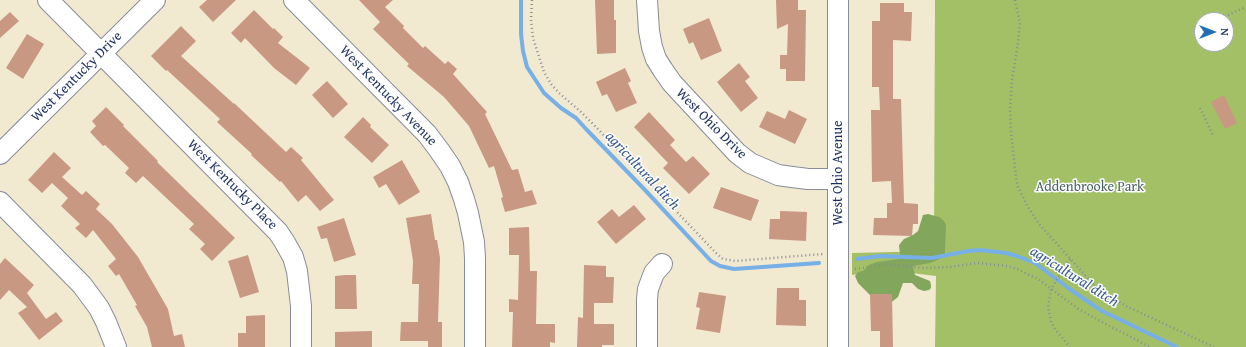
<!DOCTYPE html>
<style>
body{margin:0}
#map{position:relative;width:1246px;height:347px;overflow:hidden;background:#f2e9d1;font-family:"Gentium Book Plus",serif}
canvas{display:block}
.north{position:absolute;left:1194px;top:12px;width:40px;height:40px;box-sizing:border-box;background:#fff;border:1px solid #a4acbf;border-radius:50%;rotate:90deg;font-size:11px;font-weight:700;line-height:16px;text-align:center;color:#1b2f5e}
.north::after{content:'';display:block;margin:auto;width:14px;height:18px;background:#1f6fb2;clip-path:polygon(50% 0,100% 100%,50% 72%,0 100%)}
</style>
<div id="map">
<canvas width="1246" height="347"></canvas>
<div class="north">N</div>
</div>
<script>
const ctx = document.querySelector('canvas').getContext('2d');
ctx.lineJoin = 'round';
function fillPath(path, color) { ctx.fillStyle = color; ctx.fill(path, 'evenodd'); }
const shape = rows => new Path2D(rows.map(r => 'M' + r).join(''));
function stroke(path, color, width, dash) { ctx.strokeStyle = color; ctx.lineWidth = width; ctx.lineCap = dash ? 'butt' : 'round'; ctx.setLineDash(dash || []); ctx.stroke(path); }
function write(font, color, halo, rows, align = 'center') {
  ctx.font = font + ' "Gentium Book Plus",serif'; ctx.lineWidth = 3; ctx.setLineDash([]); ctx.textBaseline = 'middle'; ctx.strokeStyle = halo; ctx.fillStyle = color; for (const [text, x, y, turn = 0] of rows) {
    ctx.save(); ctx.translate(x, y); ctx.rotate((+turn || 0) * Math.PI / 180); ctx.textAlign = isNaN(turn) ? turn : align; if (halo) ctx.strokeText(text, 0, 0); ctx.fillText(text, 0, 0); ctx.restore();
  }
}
fillPath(shape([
 [935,0,1246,0,1246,347,935,347,936,276,887,270,852,275,852,253,934,251],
 [1202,20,1226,20,1226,44,1202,44]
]), '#a3c067');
fillPath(shape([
 [928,214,939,217,944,221,946,225,945,253,940,259,930,263,913,266,914,271,915,275,930,281,931,285,931,288,929,290,924,291,918,289,912,283,903,283,898,297,893,301,886,304,873,298,858,283,855,276,858,272,863,271,869,265,877,262,899,259,900,255,899,245,904,239,913,235,918,231,923,215]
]), '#82a65c');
stroke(shape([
 [521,0,521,34,523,51,527,67,544,93,561,108,576,118,586,129,645,190,711,261,720,266,734,269,819,263],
 [857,259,880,256,932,258,968,251,980,250,1006,253,1017,256,1035,263,1071,290,1102,311,1177,347]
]), '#77b0e7', 4);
fillPath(shape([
 [207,0,236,0,213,22,199,7],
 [359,0,393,0,385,7,404,26,403,28,423,48,425,46,445,64,448,61,457,69,453,74,487,112,485,114,512,170,518,169,525,192,532,190,537,204,505,212,501,198,503,197,494,166,489,168,469,126,444,97,407,66,409,64,373,29,380,22],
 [595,0,614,0,614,20,616,20,616,53,597,54],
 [776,0,798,0,798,10,806,10,805,81,786,81,786,69,780,69,780,55,787,55,788,24,777,29],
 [880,3,904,3,904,12,912,12,911,41,893,40,893,99,901,99,904,203,918,204,918,224,913,224,912,236,873,235,874,218,887,218,887,203,892,203,891,181,872,182,871,110,880,110,879,87,872,87,872,21,880,21],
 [254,10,273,29,274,28,283,37,278,43,310,68,296,85,274,68,245,38,241,43,231,33],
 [10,12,19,21,0,38,0,21],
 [709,18,722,51,701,60,693,42,689,44,683,29],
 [181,26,196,41,181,56,234,104,234,103,286,152,291,147,303,158,301,160,334,200,320,211,306,195,298,202,281,181,280,182,251,155,252,154,217,122,220,119,167,70,166,71,151,56],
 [27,34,44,44,23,79,6,68],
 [739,63,750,77,745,81,758,98,741,112,717,82],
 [625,68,631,81,628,83,637,103,616,112,607,94,602,96,596,82],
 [327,81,348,104,333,118,312,95],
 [1224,95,1237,123,1225,129,1211,102],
 [106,107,124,125,123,126,158,161,157,162,235,238,212,261,200,249,205,244,189,229,194,224,143,176,136,183,125,173,129,168,105,145,103,146,90,132,96,126,92,121],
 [789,110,807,119,795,144,759,127,767,111,785,119],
 [649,112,675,140,670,145,686,162,693,156,710,174,689,194,663,168,668,163,634,127],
 [363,117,371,125,370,127,389,145,372,163,344,137],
 [54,152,71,168,62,177,82,195,86,191,100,204,96,209,112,224,138,257,168,309,174,336,182,334,185,347,152,347,147,327,135,306,137,305,119,274,116,276,108,266,116,259,93,230,86,238,75,228,80,224,61,206,68,198,52,183,42,193,28,180],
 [402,160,420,192,399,205,386,184,379,188,373,177],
 [721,187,759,200,751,221,713,208],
 [634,205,646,219,616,244,597,222,612,209,619,217],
 [780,211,807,212,806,241,769,239,770,219,780,219],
 [431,214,435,240,437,240,440,258,438,322,442,322,442,347,428,347,428,341,400,341,401,322,418,322,419,284,412,284,413,261,406,218],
 [344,218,356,255,334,262,327,238,321,239,317,227],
 [529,227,530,271,537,271,536,324,555,324,555,343,550,342,550,347,512,347,513,312,509,312,509,299,518,300,519,255,509,255,509,228],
 [248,255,259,292,240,298,228,261],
 [5,258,34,285,27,293,46,319,56,312,63,321,39,340,18,313,27,307,9,290,0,300,0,264],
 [584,265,606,266,606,277,614,277,613,303,594,303,594,324,614,324,614,345,602,345,602,347,577,347,578,317,583,318],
 [345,275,356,275,357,309,335,309,335,276],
 [777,288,799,288,799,300,806,300,806,326,776,325],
 [699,292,726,296,720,333,696,329,700,308,696,307],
 [870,294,892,294,893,347,880,347,880,331,871,331],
 [265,315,265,347,238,347,238,333,246,333,246,316],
 [372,331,372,347,335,347,335,332]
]), '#c99883');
const minor = shape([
 [48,0,278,232,284,241,293,257,297,271,301,306,301,347],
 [294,0,427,134,439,150,450,166,458,182,464,199,468,213,474,242,475,258,475,347],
 [647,0,649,31,652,47,656,59,663,70,672,83,737,153,750,163,778,175,792,177,808,179,838,179],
 [0,154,155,0],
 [0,202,82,285,99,308,106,322,116,347],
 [647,347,647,299,648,289,654,273,662,264],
 [838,347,838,0]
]);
stroke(minor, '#868c98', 22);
stroke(shape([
 [532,0,531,20,533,38,544,72,551,84,559,93,581,112,592,123,717,254,723,259,735,261,823,254],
 [1015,0,1020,23,1018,43,1012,80,1010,109,1011,132,1016,177,1018,187,1028,207,1039,224,1094,285,1126,306,1214,347],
 [1228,15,1246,7],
 [1200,108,1213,135],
 [1070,259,1051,289,1048,307,1051,321,1055,329,1070,347],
 [855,269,887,264,924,268,950,267,977,263,1007,266,1017,269,1038,279,1077,308,1098,320,1150,347]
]), '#868c98', 2.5, [1, 3]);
stroke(minor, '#fff', 20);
write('14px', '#1b2f5e', '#fff', [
 ["West Kentucky Drive",77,77,-45],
 ["West Kentucky Avenue",388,96,46],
 ["West Ohio Drive",711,124,45],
 ["West Ohio Avenue",838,173,-90],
 ["West Kentucky Place",232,185,45]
]);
write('14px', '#4b6261', '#fff', [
 ["Addenbrooke Park",1090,187]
]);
write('italic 15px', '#3b5c8e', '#fff', [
 ["agricultural ditch",642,171,47],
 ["agricultural ditch",1074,277,32]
]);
</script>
